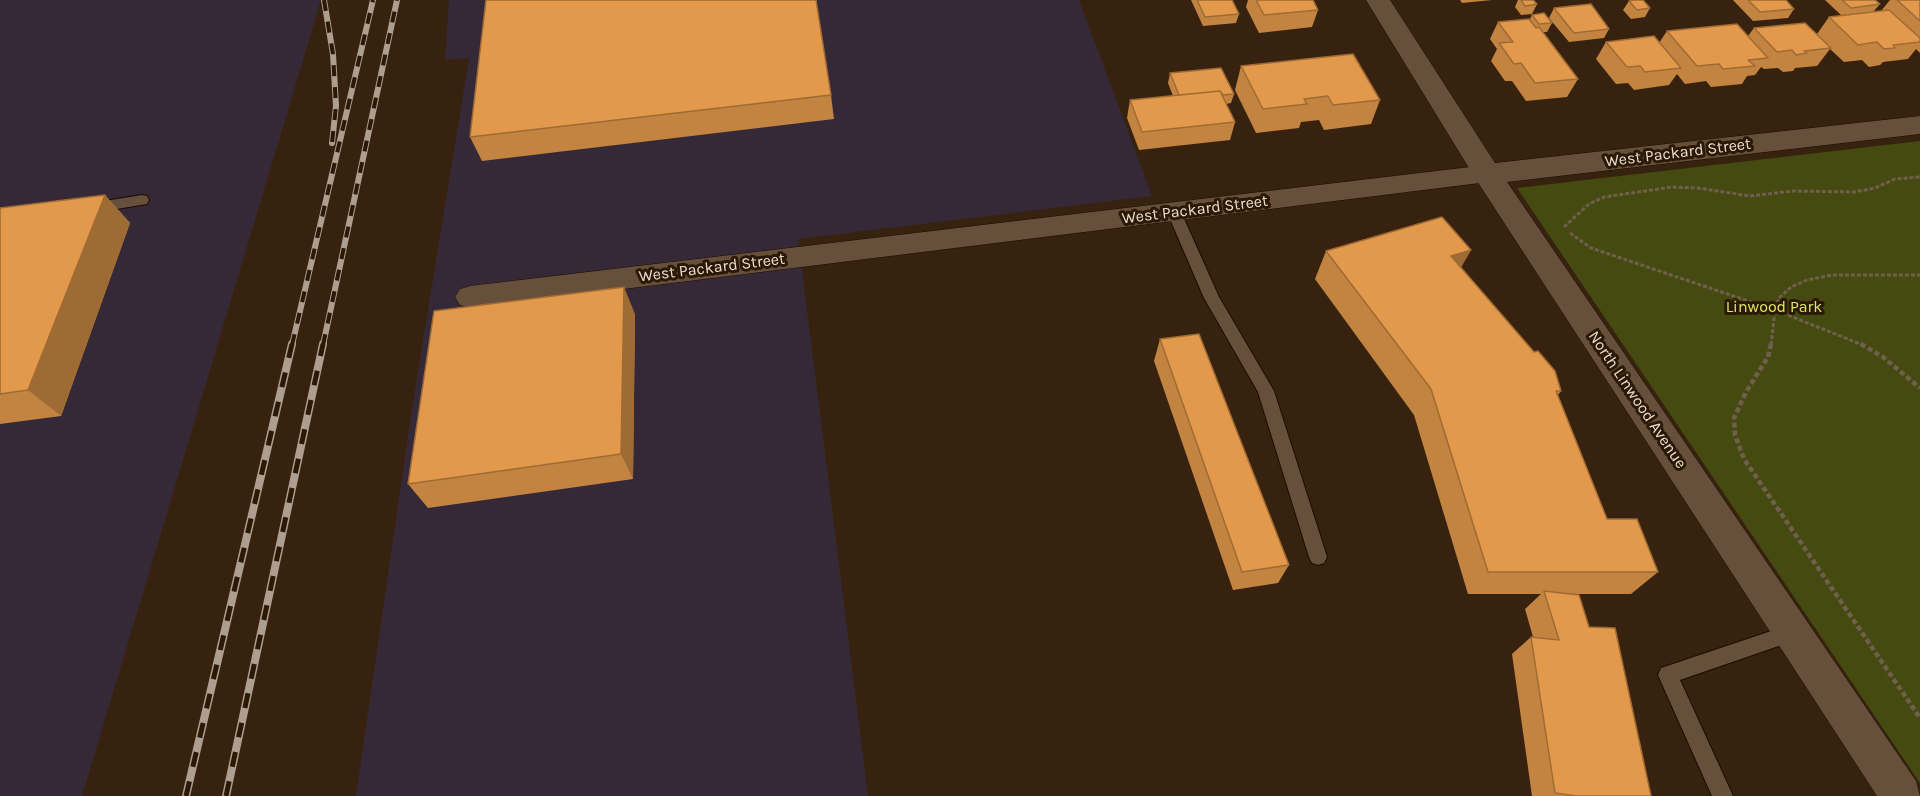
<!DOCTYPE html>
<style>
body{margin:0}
canvas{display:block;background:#36220e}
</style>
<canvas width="1920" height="796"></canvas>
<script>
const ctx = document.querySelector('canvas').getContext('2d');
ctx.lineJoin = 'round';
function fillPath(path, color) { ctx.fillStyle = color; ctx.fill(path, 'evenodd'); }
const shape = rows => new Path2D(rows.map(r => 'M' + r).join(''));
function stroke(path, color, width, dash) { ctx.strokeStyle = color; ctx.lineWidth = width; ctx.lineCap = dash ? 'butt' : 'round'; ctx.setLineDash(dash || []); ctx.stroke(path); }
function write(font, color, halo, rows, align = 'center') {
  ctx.font = font + ' Karla,sans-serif'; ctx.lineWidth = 6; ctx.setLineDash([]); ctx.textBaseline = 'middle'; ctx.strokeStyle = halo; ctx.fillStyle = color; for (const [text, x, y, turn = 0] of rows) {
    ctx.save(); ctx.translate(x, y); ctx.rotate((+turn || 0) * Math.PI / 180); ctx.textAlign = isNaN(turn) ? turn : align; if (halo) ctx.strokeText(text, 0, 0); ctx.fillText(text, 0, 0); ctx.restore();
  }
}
fillPath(shape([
 [0,0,321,0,82,796,0,796],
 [449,0,1079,0,1152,196,798,239,868,796,356,796,412,409,469,58,445,60]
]), '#362937');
fillPath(shape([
 [1920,141,1920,783,1517,188]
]), '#454b10');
const lane = shape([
 [142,195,147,196,149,200,147,204,92,213,85,208,92,203,142,195],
 [1174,207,1181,212,1219,297,1274,391,1327,557,1324,563,1318,565,1312,563,1309,557,1258,392,1204,298,1167,212,1174,207],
 [1792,624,1799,627,1802,633,1799,639,1680,680,1733,796,1712,796,1658,675,1661,668,1792,624]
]);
const street = shape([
 [1487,165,1496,167,1500,174,1496,181,470,308,460,305,455,297,460,289,470,286,1487,165]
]);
const secondary = shape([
 [1366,0,1390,0,1495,163,1920,116,1920,134,1507,182,1916,781,1920,796,1877,796,1477,181,1366,0]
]);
stroke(lane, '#1c0b00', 2);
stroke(street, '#1c0b00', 1);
stroke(secondary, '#1c0b00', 1);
stroke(shape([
 [1564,227,1589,204,1604,197,1672,187,1698,188,1750,196,1793,191,1854,192,1875,188,1895,179,1920,177],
 [1570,233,1591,248,1775,310,1863,345],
 [1771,345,1775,310,1779,298,1791,287,1807,280,1832,275,1920,275]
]), '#715f4e', 3, [4, 2]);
stroke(shape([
 [1771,344,1768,357,1746,392,1734,418,1735,435,1744,459,1920,718],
 [1861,344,1883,357,1920,388]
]), '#715f4e', 4.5, [5, 3]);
fillPath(lane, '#66503b');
fillPath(street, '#66503b');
fillPath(secondary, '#66503b');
const railFar1 = shape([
 [324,0,333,54,336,106,332,143],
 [292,345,373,0],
 [323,345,397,0]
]);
const rail = shape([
 [186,796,292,344],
 [226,796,323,344]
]);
stroke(railFar1, '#ad9e8f', 6);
stroke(rail, '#ad9e8f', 8);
stroke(railFar1, '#2b1905', 4, [11]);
stroke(rail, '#2b1905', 5, [15]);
fillPath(shape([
 [1191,0,1232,0,1239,14,1236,23,1203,26],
 [1248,0,1313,0,1318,10,1312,27,1259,33,1246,7],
 [1460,0,1492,0,1462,3],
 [1518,0,1533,0,1537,4,1532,14,1521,15,1515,7],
 [1733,0,1786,0,1794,9,1788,18,1753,21],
 [1825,0,1875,0,1880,4,1873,12,1881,11,1890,0,1920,0,1920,53,1916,49,1908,59,1883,62,1880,65,1869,67,1862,60,1844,62,1830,49,1817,66,1795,68,1793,71,1783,72,1778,68,1764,69,1761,67,1755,75,1747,76,1742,84,1711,87,1706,81,1685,84,1677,74,1669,85,1634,90,1628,83,1616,84,1596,59,1606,42,1659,43,1667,31,1748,36,1754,28,1817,34,1829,17,1842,16],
 [1629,1,1650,8,1645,17,1631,19,1623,10],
 [1554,8,1609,29,1604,38,1569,42,1549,18],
 [1532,15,1552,23,1547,32,1542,32,1578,79,1567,97,1526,101,1512,81,1505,81,1491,61,1497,49,1490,39,1498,22,1530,19],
 [1241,66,1380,100,1371,124,1324,130,1319,120,1301,122,1299,128,1256,133,1235,90],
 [1170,73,1234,94,1231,103,1226,104,1235,122,1230,140,1139,150,1127,118,1130,100,1173,96,1168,83],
 [831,95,834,119,482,161,470,137],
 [105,195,130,223,61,416,0,424,0,208],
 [1471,250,1461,267,1561,391,1558,395,1607,519,1658,572,1631,594,1566,594,1589,627,1651,796,1532,796,1512,654,1531,637,1533,637,1525,609,1541,594,1468,594,1414,415,1315,279,1326,251],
 [635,314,633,479,428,508,408,484],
 [1160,339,1289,565,1278,583,1233,590,1154,361]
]), '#c38441');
fillPath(shape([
 [105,195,130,223,61,416,28,390],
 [1471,250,1455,278,1451,256],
 [624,287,635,314,633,479,621,454]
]), '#9f6b35');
const building = shape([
 [486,0,816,0,831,95,470,137,486,0],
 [1197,0,1232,0,1239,14,1205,17,1197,0],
 [1256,0,1313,0,1318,10,1264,15,1256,0],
 [1521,0,1533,0,1537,4,1525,6,1521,0],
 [1634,0,1643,0,1650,8,1637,10,1629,1,1634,0],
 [1748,0,1786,0,1794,9,1760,12,1748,0],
 [1842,0,1875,0,1880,4,1851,8,1842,0],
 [1897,0,1920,0,1920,21,1897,0],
 [1591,4,1609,29,1574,33,1554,8,1591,4],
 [1889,10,1920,38,1920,42,1893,45,1895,48,1884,49,1877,42,1858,45,1829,17,1889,10],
 [1544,13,1552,23,1539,24,1532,15,1544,13],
 [1529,19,1536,28,1539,27,1578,79,1535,83,1521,63,1514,64,1499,43,1513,42,1498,22,1529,19],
 [1805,23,1831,48,1804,51,1807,53,1796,55,1792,50,1777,52,1754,28,1805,23],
 [1737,24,1768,58,1748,60,1755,66,1723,69,1719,64,1697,66,1667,31,1737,24],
 [1654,36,1681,68,1645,72,1640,66,1627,67,1606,42,1654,36],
 [1353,54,1380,100,1333,105,1328,96,1304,99,1307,104,1263,109,1241,66,1353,54],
 [1221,68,1234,94,1223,95,1220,91,1179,95,1170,73,1221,68],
 [1220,91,1235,122,1142,132,1130,100,1220,91],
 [105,195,28,390,0,394,0,208,105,195],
 [1442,217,1471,250,1451,256,1534,352,1538,351,1555,371,1561,391,1556,391,1607,519,1637,519,1658,572,1488,572,1431,389,1326,251,1442,217],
 [624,287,621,454,408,484,434,311,624,287],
 [1199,334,1289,565,1242,572,1160,339,1199,334],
 [1544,591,1579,595,1589,627,1615,628,1651,796,1576,796,1555,793,1531,637,1559,640,1544,591]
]);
fillPath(building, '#e3994c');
stroke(building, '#9f6b35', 1.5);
write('16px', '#eaddd1', '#2b1905', [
 ["West Packard Street",1678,153,-7],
 ["West Packard Street",1195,210,-7],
 ["West Packard Street",712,268,-7],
 ["North Linwood Avenue",1637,400,56]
]);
write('16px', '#dbea64', '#2b1905', [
 ["Linwood Park",1774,307]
]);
</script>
